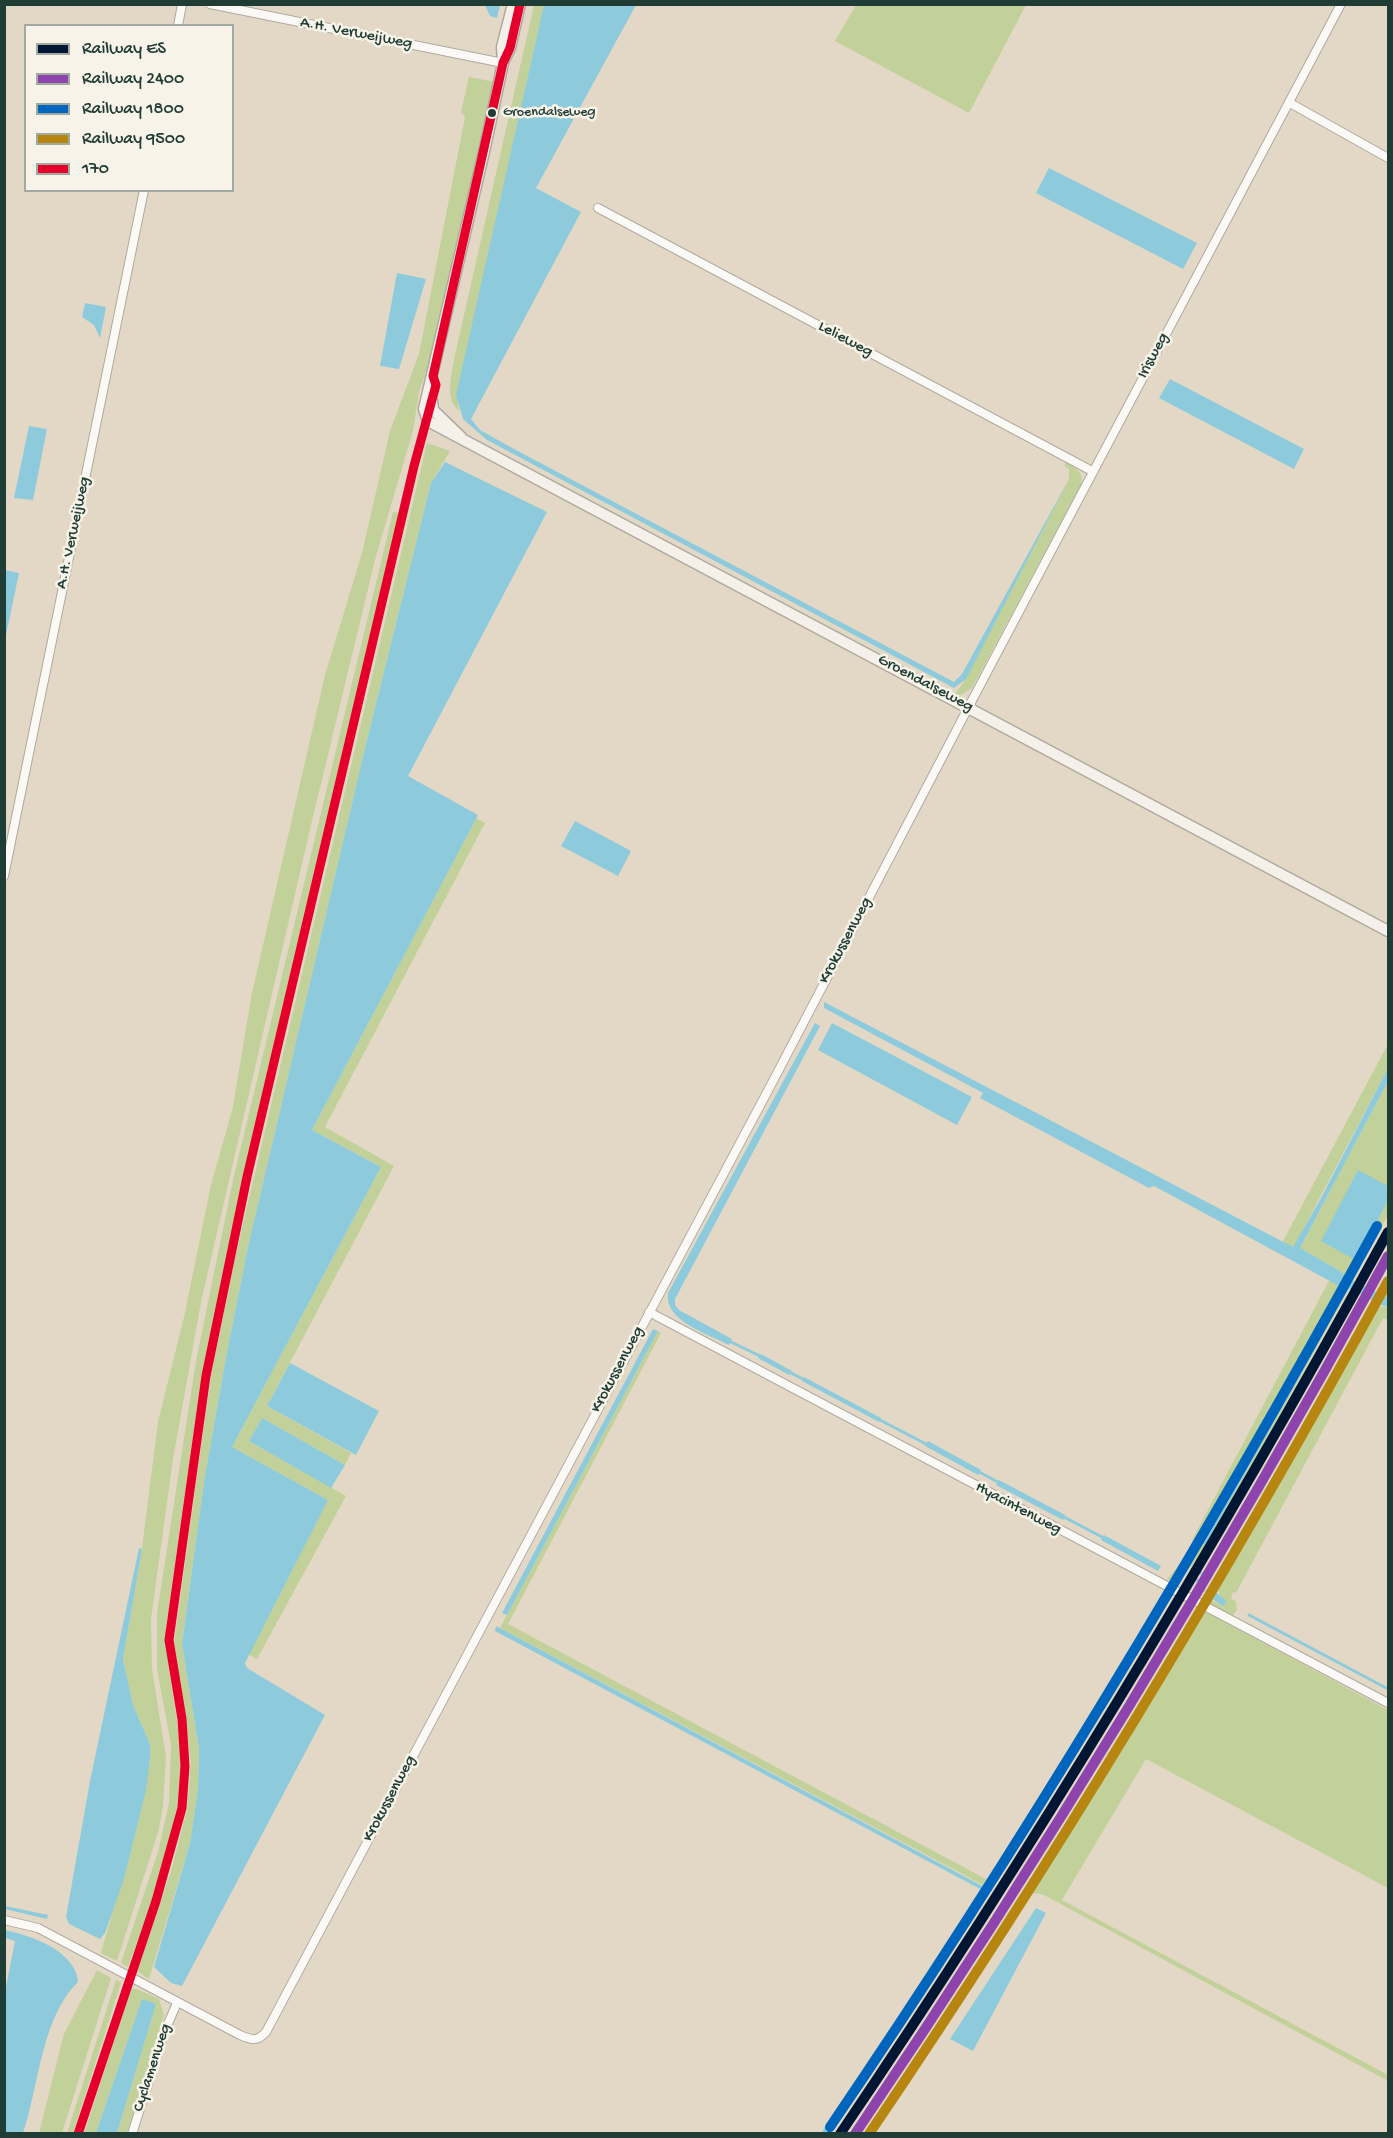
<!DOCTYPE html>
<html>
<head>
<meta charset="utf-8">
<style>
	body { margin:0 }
	#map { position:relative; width:1393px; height:2138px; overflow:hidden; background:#e3d8c6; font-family:"Gochi Hand",sans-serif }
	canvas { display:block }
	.frame { position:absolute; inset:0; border:6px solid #1f3d34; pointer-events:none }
	.legend { position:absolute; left:24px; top:24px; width:210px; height:168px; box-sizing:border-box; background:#f7f3e8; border:2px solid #a1aaa0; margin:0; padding:8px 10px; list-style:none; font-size:18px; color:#1f3d34 }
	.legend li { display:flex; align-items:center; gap:12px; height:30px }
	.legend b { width:30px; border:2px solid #a1aaa0 }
</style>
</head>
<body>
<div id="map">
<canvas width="1393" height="2138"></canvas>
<div class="frame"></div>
<ul class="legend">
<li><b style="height:8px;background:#011633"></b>Railway ES</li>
<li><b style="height:8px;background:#8e44ad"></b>Railway 2400</li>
<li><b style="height:8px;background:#0065bd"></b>Railway 1800</li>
<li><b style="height:8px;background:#b68610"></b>Railway 9500</li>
<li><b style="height:8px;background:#e4002b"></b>170</li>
</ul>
</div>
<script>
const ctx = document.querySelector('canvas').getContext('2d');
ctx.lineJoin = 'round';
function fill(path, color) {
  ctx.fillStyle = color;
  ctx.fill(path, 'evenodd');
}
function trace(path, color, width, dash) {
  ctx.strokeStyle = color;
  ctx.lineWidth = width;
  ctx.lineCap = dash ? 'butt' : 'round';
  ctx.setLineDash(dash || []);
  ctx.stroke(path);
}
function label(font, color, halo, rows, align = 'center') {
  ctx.font = font + ' "Gochi Hand",sans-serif';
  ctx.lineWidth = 5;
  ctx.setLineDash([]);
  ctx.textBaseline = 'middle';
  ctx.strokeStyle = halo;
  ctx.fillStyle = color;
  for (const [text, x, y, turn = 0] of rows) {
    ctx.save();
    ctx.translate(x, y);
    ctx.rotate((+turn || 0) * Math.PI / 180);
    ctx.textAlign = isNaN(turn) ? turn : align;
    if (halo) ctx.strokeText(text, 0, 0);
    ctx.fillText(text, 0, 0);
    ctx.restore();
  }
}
const green = new Path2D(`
	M534,5h10l-87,390 2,16c-15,-12 -7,-39 -4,-56z
	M856,5v-1l170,1 -57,108 -134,-72z
	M469,77l26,5 -60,263 -16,47 -6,39 -37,125 -66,273 -109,473 -28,157 -22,160 1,50 14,88 -3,49 -4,23 -42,132 -16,-8 38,-135 11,-60v-14l-17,-39 -10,-46 19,-111 16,-126 26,-105 27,-132 22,-78 19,-114 73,-318 37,-122 28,-122 29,-77 46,-237 -4,-5z
	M427,443l23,8 -19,32 -66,265 -117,499 -21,105 -23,130 -22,162 17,105 -1,40 -8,54 -41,136 -12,-8 34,-100 16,-61 4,-48 -17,-119 37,-267 24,-118z
	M1066,462c10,6 18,10 15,23l-109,203 -11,7h-7l9,-12 106,-204v-10l-5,-3z
	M393,512l5,1 -4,23 -157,669 -38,188 -33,234c0,53 18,105 16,160 -2,50 -36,131 -54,180l-7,-4 37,-111 11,-49 2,-58 -14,-76v-56l39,-252 37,-181z
	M476,818l9,5 -160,304 69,39 -127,240 84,47 -6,12 -83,-47 -13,23 97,55 -89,163 -9,-5 80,-154 -96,-53 149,-280 -69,-37z
	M1388,1044v24l-91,173 -4,6 -11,-4z
	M1388,1081v134l-36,67 -12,-11 -40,-23z
	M1388,1274v26l-10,-7z
	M1330,1279l11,8 -2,5 -99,177 -35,76 113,-202 24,-48 4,-1 -138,251 -19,24 -13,7 6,4 3,-2 -8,6 -10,-5 31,-35 -6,-4z
	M1374,1305l14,3v12l-5,-2 -147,275 -3,-1 -2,6 5,4 1,8 -5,6h-3l-25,-15 4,-8 2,6 13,7 -7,-23z
	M658,1331l3,2 -153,291 478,255 -3,6 -483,-257z
	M1200,1609l188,101v178l-242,-129 -84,141 326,175v6l-344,-186c-15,-6 -22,6 -33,15z
	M97,1970l14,8 -49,155h-23l25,-99z
	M116,1980l5,3 -48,150h-6z
	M131,1989h6l22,10 5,16 -37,118h-10l38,-127 -13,-7 -46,134 -12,1z`);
const water = new Path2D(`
	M485,5h15l-3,13 -7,-2z
	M544,5h92l-100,183 45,24 -110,207 9,11 34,19 440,233 8,-8 107,-195 -103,200 -12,9 -467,-248 -24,-21 -7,-24z
	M1049,168l148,75 -14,26 -147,-76z
	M397,273l29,6 -27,90 -19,-3z
	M85,303l21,4 -6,31 -6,-13 -12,-8z
	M1170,379l134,70 -10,20 -135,-71z
	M29,426l18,3 -14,71 -19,-2z
	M445,462l102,50 -139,264 70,39 -166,315 69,37 -149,280 96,53 -83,163 2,5 78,47 -143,271 -11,-3 -17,-16 36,-124 8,-54 1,-40 -17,-105 22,-162 23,-130 21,-105 117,-499 66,-265z
	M5,570l14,3 -14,67h-1z
	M575,821l56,30 -13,25 -57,-30z
	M824,1002l469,245 27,-47 68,-132v13l-88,167 40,23 12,11 -6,12 -4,1 -24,48 -113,202 -3,-2 139,-256 -187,-101 -5,2 -169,-90 3,-5 -159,-85z
	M815,1023l5,3 -145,273v6l4,5 53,29 -3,6c-21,-11 -65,-24 -61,-52z
	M832,1023l140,74 -15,28 -139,-75z
	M1358,1170l30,16v14l-31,61 -36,-20z
	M653,1329l5,2 -151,284 -5,-2z
	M761,1354l31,17 -3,4 -31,-17z
	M290,1363l89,48 -23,44 -89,-49z
	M804,1377l77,41 -2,4 -77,-41z
	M262,1418l83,47 -14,23 -82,-47z
	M928,1441l53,29 -3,5 -53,-29z
	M999,1480l66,35 -2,5 -67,-35z
	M1104,1535l57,31 -3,5 -57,-31z
	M139,1548l3,1 -19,110 10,46 17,39v14l-4,32 -22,89 -19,54 -5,6 -31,-15 -3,-7 24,-136z
	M1216,1583l1,10 10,9 -4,4 -15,-10z
	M496,1626l490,262 6,-3 -19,34 -145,214h-7l107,-158 54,-85 -487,-259z
	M1147,1628l4,2 -130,215 -5,-4z
	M5,1906l43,9 -1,4 -42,-10z
	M1036,1908l10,5 -73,138 -23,-12z
	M4,1930c27,5 72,21 74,52 -37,36 -39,104 -55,151h-18v-141l10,-51 -10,-3z
	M142,1999l14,5 -39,129h-21z`);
const pier = new Path2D(`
	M1330,1325l-109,199 -16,24 81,-144z`);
const stream = new Path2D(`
	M731,1342l29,14
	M791,1373l12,6
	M880,1420l46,24
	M979,1472l19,10
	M1064,1517l38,20
	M1197,1571l13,7
	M1194,1578l7,5 3,7
	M1249,1615l139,74`);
const canal = new Path2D(`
	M1340,1279l48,24`);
const street = new Path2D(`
	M210,4l293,59
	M178,26l4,-22
	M1290,103l98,55
	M598,208l494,263
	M4,876l140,-686
	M649,1312l739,391
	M4,1920l34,8 202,107c12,5 17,7 26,-3l506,-949 196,-375 373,-704
	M132,2134l32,-101 13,-30`);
const secondary = new Path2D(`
	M513,4l-11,43 1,16 -17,80 -62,266 4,12 960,510
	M504,60l6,-12 10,-44
	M432,401l1,9 28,27`);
const bus1 = new Path2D(`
	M78,2134l78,-233 26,-93 3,-42 -3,-47 -13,-79 37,-264 41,-199 167,-711 22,-81 -3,-9 70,-313 7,-15 10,-44`);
const rail1 = new Path2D(`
	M840,2134c198,-292 379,-593 548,-902`);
const rail2 = new Path2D(`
	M855,2134c192,-284 369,-577 533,-878`);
const rail3 = new Path2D(`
	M830,2127c198,-291 378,-592 547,-901`);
const rail4 = new Path2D(`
	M869,2134c187,-276 359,-561 519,-853`);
const markers = [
	[492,113,5,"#1f3d34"]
];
const busNames = [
	["Groendalseweg",503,113]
];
const streetNames = [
	["A.H. Verweijweg",356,34,11],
	["Lelieweg",845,340,28],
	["Irisweg",1154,356,-62],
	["A.H. Verweijweg",74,533,-78],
	["Groendalseweg",925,684,28],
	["Krokussenweg",846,941,-62],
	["Krokussenweg",618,1370,-62],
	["Hyacintenweg",1018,1509,28],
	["Krokussenweg",390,1799,-62],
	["Cyclamenweg",153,2068,-72]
];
fill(green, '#c2d199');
fill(water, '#8dcbdc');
fill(pier, '#e3d8c6');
trace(stream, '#8dcbdc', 3);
trace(canal, '#8dcbdc', 9);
trace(street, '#aeaa9e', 10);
trace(secondary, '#aeaa9e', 13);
trace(street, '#fbf9f6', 8);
trace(secondary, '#f5f0e9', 10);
trace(bus1, '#e4002b', 9);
trace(rail1, '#011633', 10);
trace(rail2, '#8e44ad', 10);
trace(rail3, '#0065bd', 10);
trace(rail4, '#b68610', 10);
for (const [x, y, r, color] of markers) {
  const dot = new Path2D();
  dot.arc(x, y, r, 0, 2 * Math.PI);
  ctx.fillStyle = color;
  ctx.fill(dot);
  trace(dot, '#f7f3e8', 2);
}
label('14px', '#1f3d34', '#f7f3e8', busNames, 'left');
label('16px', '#1f3d34', '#f7f3e8', streetNames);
</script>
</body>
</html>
